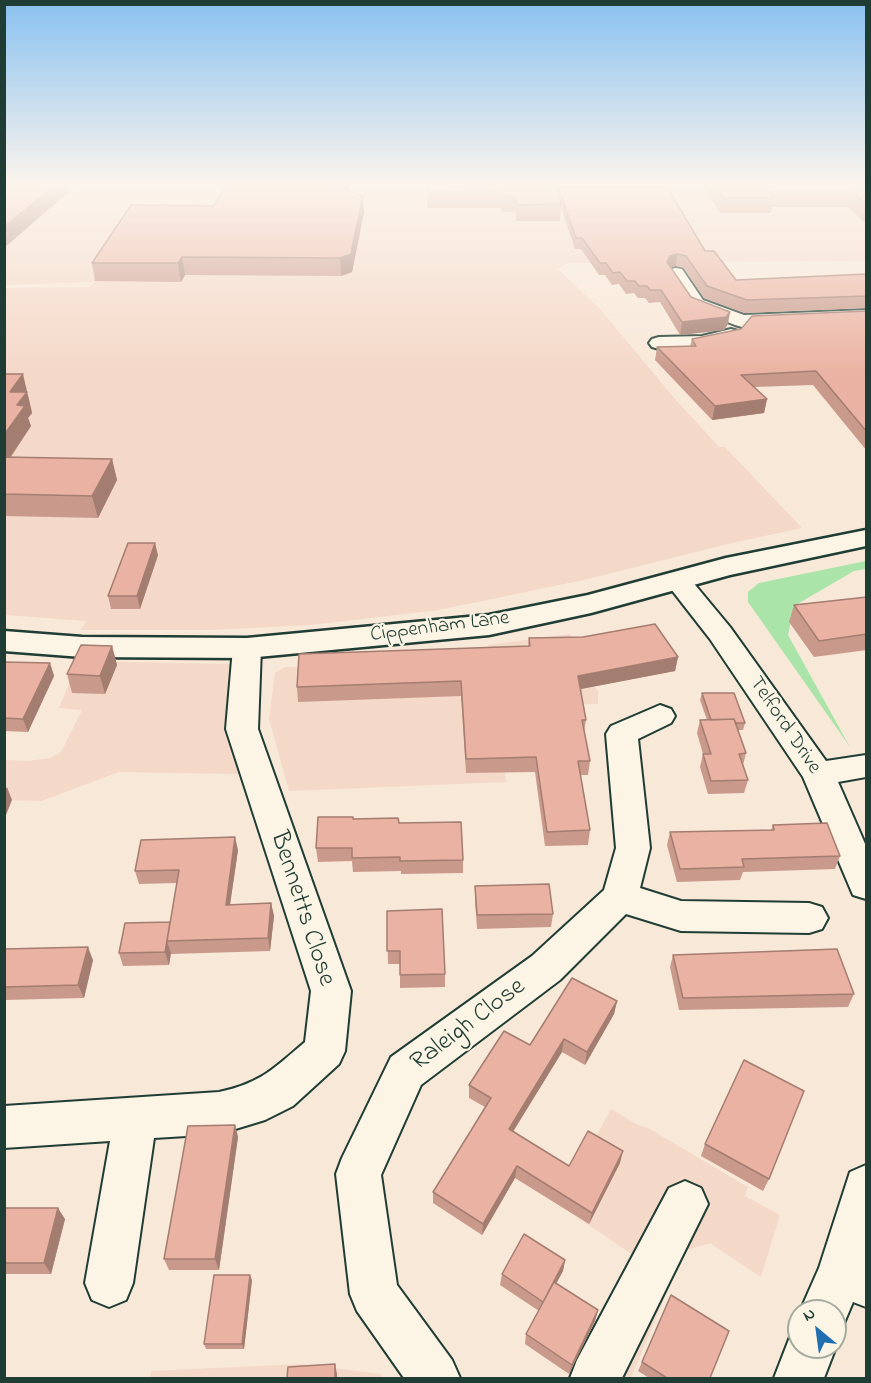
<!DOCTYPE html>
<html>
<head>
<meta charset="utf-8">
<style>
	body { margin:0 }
	#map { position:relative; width:871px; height:1383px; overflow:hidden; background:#f8e8d8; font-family:"Indie Flower",sans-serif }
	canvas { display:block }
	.frame { position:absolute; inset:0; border:6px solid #1f3d34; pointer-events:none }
	.north { position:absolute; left:787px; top:1299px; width:60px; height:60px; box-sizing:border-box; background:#fcf5e5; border:2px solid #a4ab9e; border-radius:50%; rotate:331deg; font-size:16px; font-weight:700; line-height:24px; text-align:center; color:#1f3d34 }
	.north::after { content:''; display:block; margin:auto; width:21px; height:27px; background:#1f6fb2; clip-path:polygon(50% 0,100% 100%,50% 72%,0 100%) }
</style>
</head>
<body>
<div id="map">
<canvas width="871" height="1383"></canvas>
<div class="frame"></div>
<div class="north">N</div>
</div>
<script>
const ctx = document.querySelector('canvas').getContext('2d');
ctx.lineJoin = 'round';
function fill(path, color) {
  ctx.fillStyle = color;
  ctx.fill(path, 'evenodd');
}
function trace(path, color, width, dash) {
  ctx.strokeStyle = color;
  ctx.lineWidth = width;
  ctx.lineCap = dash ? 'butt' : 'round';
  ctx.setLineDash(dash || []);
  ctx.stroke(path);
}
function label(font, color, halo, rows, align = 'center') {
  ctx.font = font + ' "Indie Flower",sans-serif';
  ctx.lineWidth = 4.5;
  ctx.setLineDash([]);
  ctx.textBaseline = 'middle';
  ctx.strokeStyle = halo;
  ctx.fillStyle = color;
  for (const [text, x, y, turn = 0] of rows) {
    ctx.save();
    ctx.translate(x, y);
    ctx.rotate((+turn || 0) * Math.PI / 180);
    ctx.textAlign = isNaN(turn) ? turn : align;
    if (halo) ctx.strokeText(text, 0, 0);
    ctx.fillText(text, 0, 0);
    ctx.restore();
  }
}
const built = new Path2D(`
	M5,183h861v78l-298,2 -10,6 42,40 75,90 44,48h6l77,81 -70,15 -144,36 -149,31 -128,15 -100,5h-130l5,-9 -81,-6 -1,-327 86,-1 4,-5 -89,3z
	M570,634l6,12 3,24 19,21v13l-92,2 -10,-7 10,83 -217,9 -20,-72 6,-46 10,-6 198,-6 8,10 -3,-26z
	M78,661l157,3 6,110 -122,-2 -78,29 -36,-1 -1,-40 24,1 22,-3 11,-6 21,-42 -23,-2z
	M611,1109l27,16 10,3 100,59 -3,9 35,19 -19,62 -51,-34 -26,8 -53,127h-42l52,-98 -11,-27 -71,-48z
	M302,1364l79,10v4h-231l1,-7z`);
const green = new Path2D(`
	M866,561v8l-12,2 -60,35 -6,29 62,112 -102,-145v-10l11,-9z`);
const street = new Path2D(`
	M676,268l6,1 21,31 41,15 122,-5v11l-124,6 -7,-2 -44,-17 -24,-35 3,-4z
	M731,329l7,2 2,4 -2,4 -36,9 -43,1 -7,-2 -3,-4 3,-4 7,-2 43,-1z
	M677,572l9,2 44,53 96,134 40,-6v22l-28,5 28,64v53l-13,-4 -50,-118 -93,-138 -46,-59 4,-6z
	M247,639l10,3 4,6 -3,81 93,262 -6,60 -6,13 -46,42 -28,14 -46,14 -65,4 -21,145 -7,17 -17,7 -17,-7 -7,-17 25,-142 -106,7v-42l215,-14c42,-9 54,-23 86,-50l6,-51 -85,-262 7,-81 4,-6z
	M660,705l11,4 4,7 -4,7 -33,16 12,109 -10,40 41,13 128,2 13,4 6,11 -6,11 -13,4 -128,-2 -55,-17 -66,66 -139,105 -40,90 16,110 55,75 8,18h-56l-47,-67 -7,-17 -14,-120 6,-16 49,-101 141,-101 72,-66 12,-42 -10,-114 5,-8z
	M866,1165v142l-13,-5 -11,26 -7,3v-20h-35l19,-43 31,-96z
	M685,1181l16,7 7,16 -86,174h-52l7,-18 92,-172z
	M799,1327v20h36v-3l1,3 -12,31h-50l19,-49z`);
const secondary = new Path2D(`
	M866,530v16l-136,29 -139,38 -102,22 -242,23 -165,-1 -78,-6v-20l78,6 165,1 242,-23 99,-20 138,-37z`);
const wall = new Path2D(`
	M427,183l131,11v-7l147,64 31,29 131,-6v34l-123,5 -40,-15 -20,-30 -8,-2 -6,1 21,30 37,27 -4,6 -44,5 -20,-33 -11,1 -4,-5h-7l-4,-5 -8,1 -7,-10 -7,1 -7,-10h-6l-18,-26h-6l-14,-42 -1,14h-44l-1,-9h-13l-1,-4h-74z
	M702,183h165v38h-4l-15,-14h-76l-1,6h-51z
	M347,191l17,21 -12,60 -11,4 -156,-1 -4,7 -86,-1 -3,-18 122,-57z
	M867,311v140l-54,-66 -59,2 13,12 -3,14 -52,7 -57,-60 2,-13 33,-1 2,-7z
	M4,374l24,21 4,18 -4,5 3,8 -20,31 101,2 5,21 -19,38 -94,-2z
	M158,555l-18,54h-29l-3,-13z
	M867,595v55l-53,7 -25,-35 5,-17 72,-8z
	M529,638l149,19 -3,14 -95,18 6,31 -2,12 6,29 -2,14h-8l10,55 -2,15 -43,1 -10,-74 -69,1 -5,-77 -163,6 -1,-15 231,-41z
	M112,646l5,19 -12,29 -33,-1 -5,-19z
	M4,662l46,1 4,13 -26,56 -24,-1z
	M702,693l43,30 -2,7h-5l8,23 -3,12 5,15 -4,13 -36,1 -8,-27 3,-13 -6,-21 3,-13h7l-7,-20z
	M354,819l45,4 64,37v13l-62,1v-3l-48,1 -1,-11 -34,1 -2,-14z
	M773,825l67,31 -5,13 -92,3 -3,8 -63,2 -10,-37 3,-13 101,-2z
	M238,850l-8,55 41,-2 3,13 -4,35 -99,3v-1l-2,12 -46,1 -4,-13 51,-31 7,-39 -38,1 -4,-13z
	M475,886l78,28 -2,13 -74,2 -2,-30z
	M387,911l58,63v13l-45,1v-24h-12z
	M4,949l89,11 -9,38 -80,2z
	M673,955l181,39 -6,13 -169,3 -9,-43z
	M617,1001l-3,13 -29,51 -23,-13 -49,80 56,34 51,-3 -31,61 -74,-46 -33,57 -49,-32v-11l52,-85 -16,-9v-13l61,-40z
	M235,1125l3,12 -19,133h-50l-5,-11z
	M705,1144l64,35 -6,12 -62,-35z
	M4,1208l61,11 -14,55h-47z
	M565,1260l-2,11 -7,12 42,27 -3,11 -26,53 -44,-30 1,-10 13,-23 -39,-26 2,-11z
	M252,1280l-8,69h-38l-2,-5z
	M642,1362l68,16h-61l-11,-7z`);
const shadedWall = new Path2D(`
	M57,183h22l-75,65v-21z
	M344,183h6l-7,22 -1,-16z
	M363,196l1,16 -12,60 -11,4 -1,-18z
	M677,254l-1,12 -8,2 -1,-6 3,-6z
	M182,257l3,18 -4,7 -3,-19z
	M730,312l-2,12 -4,6 -44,5 2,-13z
	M23,374l9,39 -4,5 3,8 -27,40v-31l6,-43z
	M767,399l-3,14 -52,7 3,-14z
	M112,459l5,21 -19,38 -6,-22z
	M155,543l3,12 -18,54 -3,-13z
	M112,646l5,19 -12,29 -5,-18z
	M678,657l-3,14 -99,19 2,-14z
	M50,663l4,13 -26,56 -5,-13z
	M7,787l5,13 -8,20v-28z
	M235,837l3,13 -10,68 -2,-13z
	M271,903l3,13 -4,35 -2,-13z
	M170,922l-3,19 4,12 -2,12 -4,-13z
	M88,947l5,13 -9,38 -6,-13z
	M617,1001l-3,13 -29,51 2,-13z
	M564,1039l-2,13 -55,89 2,-12z
	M235,1125l3,12 -19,133 -4,-11z
	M623,1151l-3,12 -31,61 3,-11z
	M517,1166l-2,12 -33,57 1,-11z
	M58,1208l7,11 -14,55 -7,-11z
	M565,1260l-2,11 -22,41 2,-10z
	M250,1275l2,5 -8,69 -2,-5z
	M598,1310l-3,11 -26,53 3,-9z
	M335,1364l2,10v4h-2z`);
const building = new Path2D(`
	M4,183h53l-53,44z
	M226,183h118l-2,6 21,7 -12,58 -11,4 -158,-1 -4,6h-86l39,-58 83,1z
	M427,183h128l6,21 -44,1 -2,-9h-13l-1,-5 -74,1z
	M714,183h153v21l-15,-12h-83l5,6h-51z
	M558,187h109l38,64h9l22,29 131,-6v22l-120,4 -40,-14 -21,-30 -9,-2 -7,2 -3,6 24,35 39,15 -4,5 -44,5 -21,-32h-11l-3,-4h-8l-4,-5h-8l-7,-9 -7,1 -7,-10h-6l-18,-25h-6z
	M867,311v121l-51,-61 -75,4 26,24 -52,7 -58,-59 39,-1 -4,-7 49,-10 11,-13z
	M4,374h19l-13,18h17l-10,13 8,1 -21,29z
	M4,457l108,2 -20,37 -88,-2z
	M128,543h27l-18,53h-29z
	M867,597v37l-48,7 -25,-36z
	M655,624l23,33 -100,19 8,44h-4l8,41h-12l12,69 -43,2 -11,-75 -70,2 -5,-78 -164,6 2,-33 231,-8 -1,-8 54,-1z
	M81,645l31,1 -12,30 -33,-2z
	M4,662l46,1 -27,56 -19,-1z
	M702,693h32l11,30h-9l-2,-4 -23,1z
	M734,719l12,34 -7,1 9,26 -37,1 -8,-27h8l-11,-34z
	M318,817h35v2l45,-1 1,5 62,-1 2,38 -63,1v-4l-48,1v-10h-36z
	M827,823l13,33 -98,3 2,8 -64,2 -10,-37 104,-2 -1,-5z
	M235,837l-9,68 45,-2 -3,35 -101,3 12,-71 -44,1 6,-31z
	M549,884l4,30 -76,1 -2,-29z
	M442,909l3,65 -45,1v-24h-13v-40z
	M170,922l-5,30 -46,1 6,-30z
	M88,947l-10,38 -74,2v-38z
	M837,949l17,45 -171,4 -10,-43z
	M572,978l45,23 -30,51 -23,-13 -55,90 60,37 19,-35 35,20 -31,62 -75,-47 -34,58 -50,-32 58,-94 -22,-13 35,-54 26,14z
	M744,1060l60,31 -35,88 -64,-35z
	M235,1125l-20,134h-51l24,-133z
	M4,1208h54l-14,55h-40z
	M524,1234l41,26 -22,42 -41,-28z
	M214,1275h36l-8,69h-38z
	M554,1282l44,28 -26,55 -46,-31z
	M671,1295l58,36 -19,47h-43l-25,-16z
	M335,1364v14h-48l1,-11z`);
const streetNames = [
	["Cippenham Lane",440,628,-7],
	["Telford Drive",784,726,56]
];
const nearStreetnames = [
	["Bennetts Close",301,909,72],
	["Raleigh Close",469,1026,-37]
];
fill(built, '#f4d8c8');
fill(green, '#aae4a9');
trace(street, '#1f3d34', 4);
trace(secondary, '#1f3d34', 5);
fill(street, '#fcf5e5');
fill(secondary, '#fcf5e5');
fill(wall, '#c9998b');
fill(shadedWall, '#a47d71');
fill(building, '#eab2a2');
trace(building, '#a47d71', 1.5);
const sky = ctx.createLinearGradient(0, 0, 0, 376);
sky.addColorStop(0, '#89c1f0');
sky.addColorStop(0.49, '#fcf5ed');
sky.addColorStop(1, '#fcf5ed00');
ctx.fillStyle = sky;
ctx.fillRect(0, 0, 871, 376);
label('21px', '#1f3d34', '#fcf5e5', streetNames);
label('26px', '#1f3d34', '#fcf5e5', nearStreetnames);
</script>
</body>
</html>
